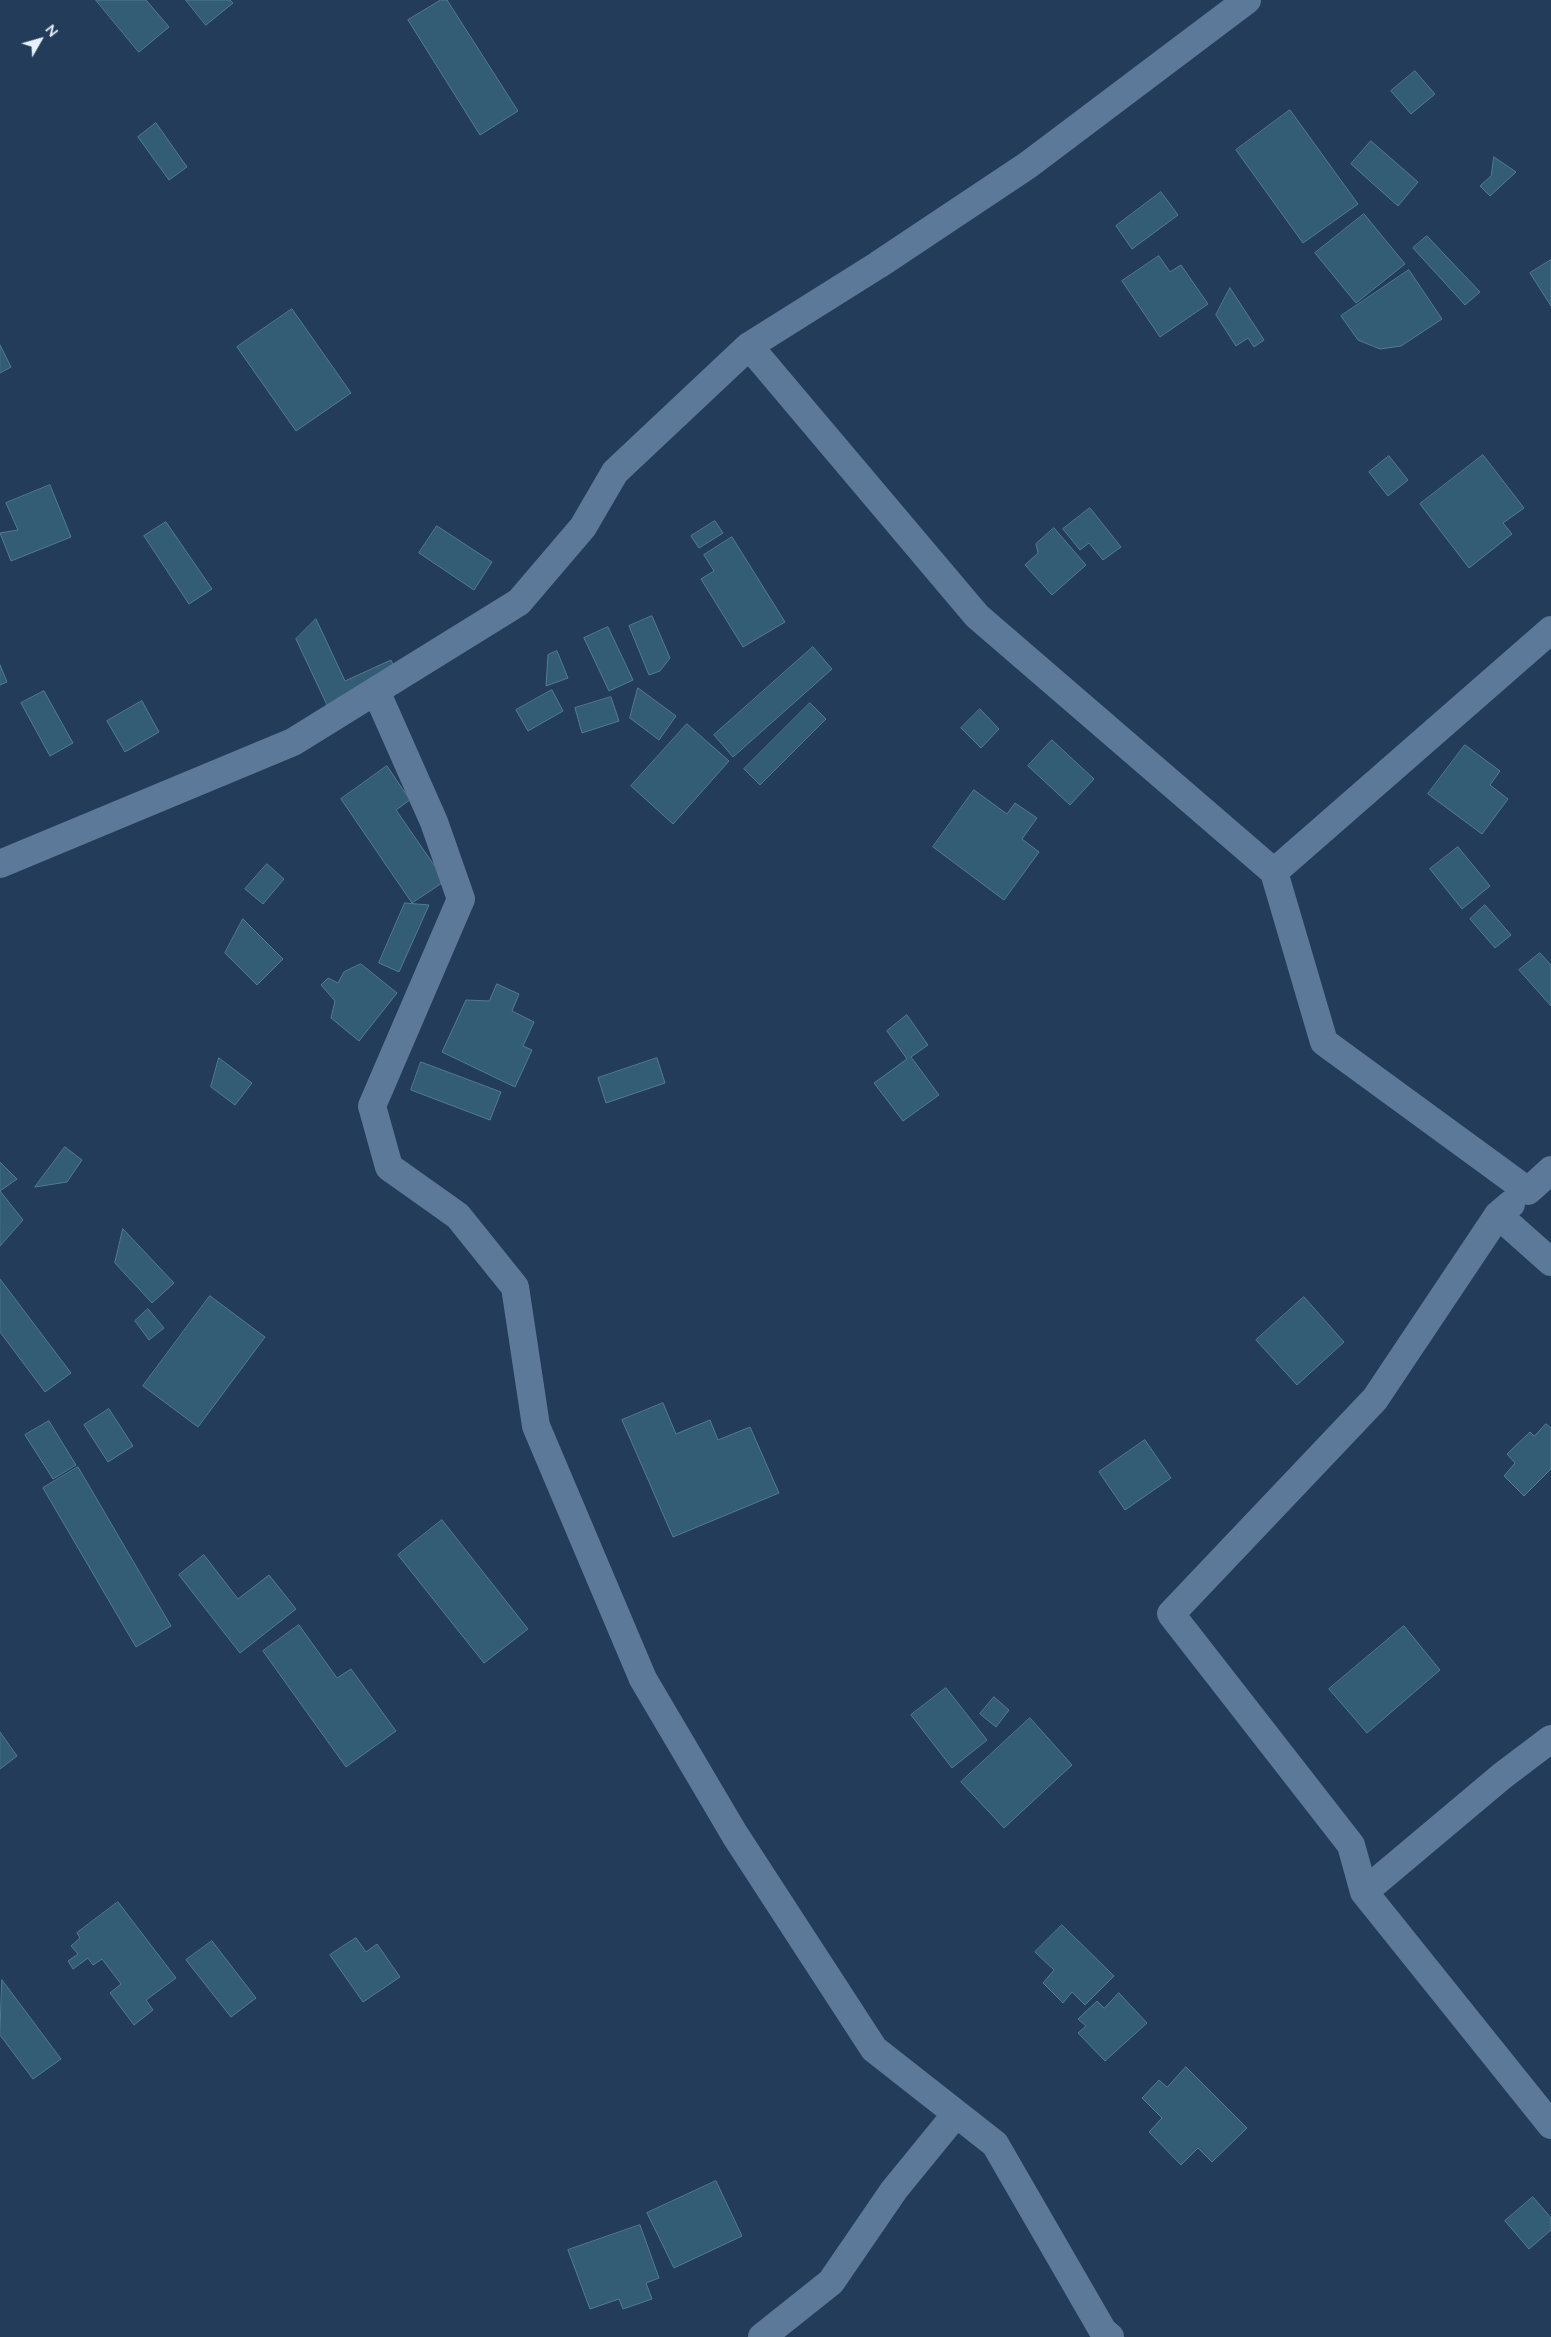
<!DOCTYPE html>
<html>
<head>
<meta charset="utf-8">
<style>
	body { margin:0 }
	#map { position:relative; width:1551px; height:2337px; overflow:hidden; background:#223c59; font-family:Lato,sans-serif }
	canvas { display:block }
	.north { position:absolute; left:15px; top:15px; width:50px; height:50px; -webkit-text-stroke:4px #223c59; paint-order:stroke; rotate:52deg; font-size:14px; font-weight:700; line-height:20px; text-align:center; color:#e8f2fd }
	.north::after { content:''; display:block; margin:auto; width:18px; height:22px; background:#e8f2fd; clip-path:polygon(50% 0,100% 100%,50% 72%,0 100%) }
</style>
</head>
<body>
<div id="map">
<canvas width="1551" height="2337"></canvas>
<div class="north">N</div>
</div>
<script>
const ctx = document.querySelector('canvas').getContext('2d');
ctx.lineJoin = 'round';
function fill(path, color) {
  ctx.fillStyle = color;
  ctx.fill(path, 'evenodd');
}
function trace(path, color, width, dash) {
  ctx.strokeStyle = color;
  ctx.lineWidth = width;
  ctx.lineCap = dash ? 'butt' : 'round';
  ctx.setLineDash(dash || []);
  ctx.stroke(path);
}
const building = new Path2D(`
	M96,0h50l23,27 -30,25z
	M186,0h44l3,3 -27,22z
	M441,0h6l71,111 -38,24 -72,-115z
	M1415,71l20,23 -24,20 -20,-23z
	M1290,110l68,94 -55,39 -67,-93z
	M156,123l31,44 -18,13 -31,-43z
	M1371,141l47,41 -20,24 -47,-42z
	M1494,157l22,15 -26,24 -10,-10 11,-10z
	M1161,192l17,23 -46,34 -16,-23z
	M1364,214l41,50 -49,39 -41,-50z
	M1427,236l53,56 -15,13 -52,-57z
	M1159,256l11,16 11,-7 27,39 -48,33 -38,-56z
	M1551,260v46l-21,-33z
	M1409,270l33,49 -41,27 -21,3 -22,-9 -17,-24z
	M1230,288l34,52 -10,7 -6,-9 -12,8 -20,-31z
	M292,309l59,84 -55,38 -59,-84z
	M0,345l11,22 -11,6z
	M1483,455l41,53 -21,15 9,11 -43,34 -49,-64z
	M1389,456l19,24 -20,16 -19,-24z
	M50,485l21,52 -60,24 -11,-28 18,-3 -12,-27z
	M1090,508l31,39 -18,13 -14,-17 -9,7 -17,-21z
	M715,521l8,12 -24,15 -8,-12z
	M166,522l46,67 -23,15 -45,-68z
	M437,526l55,36 -18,28 -55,-37z
	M1054,528l32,37 -34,30 -27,-30 13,-12 -2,-9z
	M732,537l53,85 -42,25 -42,-68 13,-8 -10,-16z
	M652,616l18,42 -10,13 -11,4 -20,-49z
	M316,619l29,62 46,-21 6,13 -70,32 -31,-66z
	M608,627l25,53 -24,11 -25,-53z
	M813,647l19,22 -99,88 -19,-22z
	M557,651l11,27 -22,8 2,-31z
	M0,665l7,17 -7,3z
	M638,688l38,28 -17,24 -29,-22z
	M552,690l11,21 -35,20 -12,-21z
	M44,691l29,52 -23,13 -29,-53z
	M611,697l8,24 -37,12 -7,-25z
	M142,701l17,31 -34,20 -18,-31z
	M810,703l16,16 -66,66 -16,-16z
	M980,709l19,20 -18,19 -20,-20z
	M687,724l42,37 -56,63 -42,-38z
	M1052,740l42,39 -24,26 -42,-39z
	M1465,745l35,26 -10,14 18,14 -26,35 -54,-40z
	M387,766l23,34 -14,10 49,71 -33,22 -71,-104z
	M974,790l33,24 8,-11 22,15 -15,21 17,13 -35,48 -71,-53z
	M1458,847l32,39 -28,23 -32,-40z
	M267,864l17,15 -21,25 -18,-15z
	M405,903l24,2 -30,67 -20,-9z
	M1485,905l26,30 -16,13 -25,-29z
	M243,919l40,40 -26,26 -32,-32z
	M1540,953l11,12v41l-32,-36z
	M361,964l36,29 -38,48 -28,-23 4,-17 -14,-16 7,-7 10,5 6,-11z
	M497,984l22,10 -7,17 22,11 -11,24 9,4 -17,37 -73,-35 24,-52 23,1z
	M907,1015l21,30 -17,12 28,38 -36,26 -29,-38 33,-24 -20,-28z
	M219,1058l33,25 -17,22 -24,-18z
	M657,1058l8,25 -59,20 -8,-25z
	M421,1062l80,30 -11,28 -79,-30z
	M65,1147l17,13 -15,22 -32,5z
	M0,1162l17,17 -17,12 23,29 -23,26z
	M123,1229l51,54 -22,20 -37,-40z
	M0,1279l71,94 -26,19 -45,-60z
	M210,1296l55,41 -67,90 -55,-41z
	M1304,1297l40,45 -47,43 -41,-45z
	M148,1309l16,19 -15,12 -14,-19z
	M663,1403l13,31 34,-14 8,20 32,-13 29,66 -106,44 -51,-117z
	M109,1409l24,37 -25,16 -24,-37z
	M49,1421l27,44 -23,14 -28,-44z
	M1546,1424l5,4v41l-27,27 -20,-20 11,-13 -8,-9 23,-22 4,4z
	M1145,1440l26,38 -46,32 -26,-38z
	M78,1467l93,159 -35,21 -93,-159z
	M442,1520l86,109 -44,34 -86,-108z
	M204,1555l34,44 31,-24 27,34 -56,44 -61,-78z
	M299,1625l38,53 14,-9 45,62 -50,36 -83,-116z
	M1404,1626l36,44 -73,63 -38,-44z
	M946,1688l41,52 -35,28 -41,-53z
	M994,1697l15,13 -13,17 -16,-13z
	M1030,1718l42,47 -68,63 -43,-46z
	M0,1732l17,24 -17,13z
	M118,1902l58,76 -30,22 7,10 -19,15 -24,-32 11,-9 -19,-25 -9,6 -5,-7 -15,11 -5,-8 10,-7 -7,-8 9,-8 -3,-5z
	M1062,1925l52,51 -29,29 -13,-13 -9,11 -20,-20 11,-13 -19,-18z
	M356,1938l10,14 11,-8 23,33 -37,25 -33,-47z
	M212,1941l44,57 -25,19 -45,-57z
	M2,1980l59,79 -28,20 -33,-44z
	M1119,1993l28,30 -42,38 -27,-28 8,-7 -8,-7 19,-18 7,7z
	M1186,2067l61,61 -35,34 -14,-14 -17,17 -32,-33 13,-14 -20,-20 17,-18 8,7z
	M716,2181l26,55 -68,32 -27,-55z
	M1533,2197l18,21v12l-22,19 -24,-28z
	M640,2225l19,53 -13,5 6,16 -29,10 -4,-10 -29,10 -22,-59z`);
const minor = new Path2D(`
	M749,346l228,270 297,256 277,-242
	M376,691l58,131 27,77 -89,207 17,61 69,49 57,71 21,139 107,253 92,156 139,214 121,95 108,187 7,6
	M0,864l293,-122 226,-140 64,-75 32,-55 134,-126 129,-81 150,-100 219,-165
	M1274,872l50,170 204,149 23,-21
	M1511,1204l-13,11 53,47
	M1498,1215l-123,184 -204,215 180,231 13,47 187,233
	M1364,1892l138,-116 49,-37
	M762,2337l69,-55 63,-92 62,-76`);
fill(building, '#335d74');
trace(building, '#517c94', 1);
trace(minor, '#5d7999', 28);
</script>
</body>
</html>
